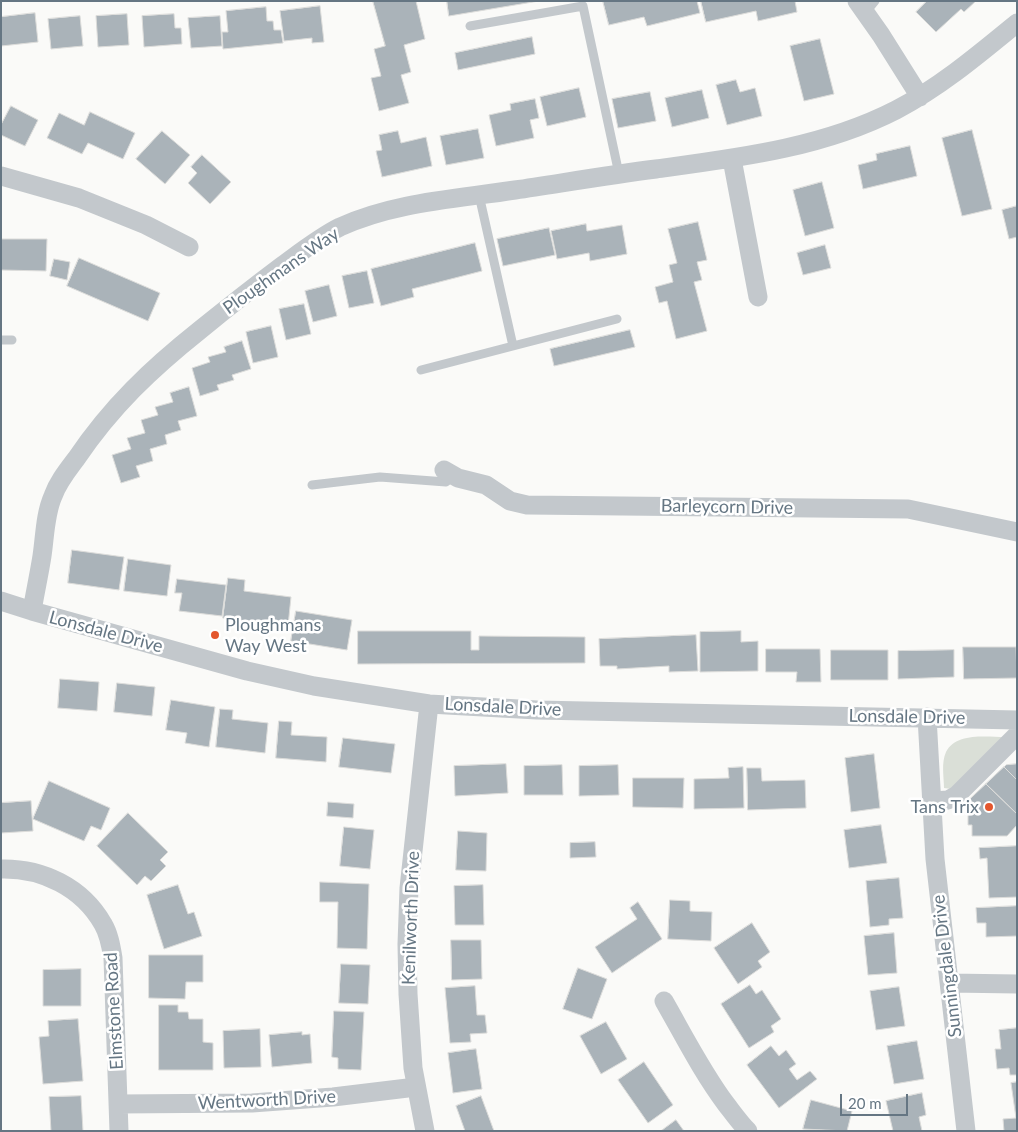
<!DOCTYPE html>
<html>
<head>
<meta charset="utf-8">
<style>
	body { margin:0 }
	#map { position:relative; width:1018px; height:1132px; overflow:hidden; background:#fafaf8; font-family:Lato,sans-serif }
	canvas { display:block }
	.frame { position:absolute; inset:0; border:2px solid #657683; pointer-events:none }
	.scale { position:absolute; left:840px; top:1094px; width:68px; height:22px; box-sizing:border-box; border:2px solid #657683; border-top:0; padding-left:6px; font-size:15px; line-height:18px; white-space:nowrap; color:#657683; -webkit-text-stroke:4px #fff; paint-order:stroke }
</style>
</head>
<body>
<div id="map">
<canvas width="1018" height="1132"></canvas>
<div class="frame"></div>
<div class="scale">20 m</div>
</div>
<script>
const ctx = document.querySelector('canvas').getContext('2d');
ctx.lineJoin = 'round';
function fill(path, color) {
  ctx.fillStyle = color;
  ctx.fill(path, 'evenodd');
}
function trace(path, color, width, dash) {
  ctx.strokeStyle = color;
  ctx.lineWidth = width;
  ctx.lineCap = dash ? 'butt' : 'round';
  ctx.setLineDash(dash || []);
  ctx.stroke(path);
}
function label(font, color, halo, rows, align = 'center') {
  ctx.font = font + ' Lato,sans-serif';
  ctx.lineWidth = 5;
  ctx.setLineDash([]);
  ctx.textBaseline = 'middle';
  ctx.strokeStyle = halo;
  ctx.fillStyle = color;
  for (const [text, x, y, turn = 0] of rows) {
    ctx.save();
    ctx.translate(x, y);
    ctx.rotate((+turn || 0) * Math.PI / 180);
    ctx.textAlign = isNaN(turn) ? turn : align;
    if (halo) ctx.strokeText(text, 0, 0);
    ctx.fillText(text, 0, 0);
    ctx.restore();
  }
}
const green = new Path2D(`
	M1005,737l-54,52 -7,-1c0,-11 -3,-25 2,-36 10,-20 41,-15 59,-15z`);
const building = new Path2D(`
	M373,1h43l9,38 -21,6 7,27 -10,3 8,28 -30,8 -8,-33 10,-2 -7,-27 11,-3z
	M447,1h92l-90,15z
	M603,1h94l3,12 -53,13 -3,-9 -35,8z
	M701,1h94l2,11 -39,9 -2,-10 -50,11z
	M927,1h49l-12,11 -3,-3 -25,23 -20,-20z
	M320,6l4,36 -12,1v-5l-28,3 -4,-30z
	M266,7l1,14h6l1,9h7l2,13 -60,6 -1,-17h6l-2,-21z
	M35,13l3,29 -37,4v-29z
	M127,14l2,31 -31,2 -2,-31z
	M174,14l1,14h6l1,16 -38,3 -2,-31z
	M80,16l3,30 -32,3 -3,-30z
	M220,16l2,30 -31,2 -3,-30z
	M532,37l3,17 -77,16 -3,-17z
	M820,39l14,55 -30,7 -14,-55z
	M736,80l4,12 15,-4 7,28 -35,9 -11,-40z
	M579,88l7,29 -39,9 -7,-29z
	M702,90l7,28 -37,9 -7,-29z
	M650,92l6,29 -38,7 -6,-29z
	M535,99l4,19 -9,2 4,18 -38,8 -7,-31 22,-5 -1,-6z
	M11,106l27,14 -13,26 -24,-11v-10z
	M90,112l45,21 -12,26 -35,-16 -6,11 -35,-16 12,-25 25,12z
	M478,129l6,29 -38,7 -6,-29z
	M972,130l20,79 -30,7 -20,-78z
	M162,131l28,24 -25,29 -29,-25z
	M398,131l3,12 25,-6 6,29 -50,11 -6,-26 6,-1 -3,-15z
	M910,146l7,30 -54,13 -5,-24 19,-5 -1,-6z
	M202,155l29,27 -21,22 -22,-21 9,-10 -6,-6z
	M822,182l12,46 -29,8 -12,-46z
	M1017,206v31l-8,2 -7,-29z
	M698,222l9,38 -10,2 5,18 -8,2 13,49 -31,8 -9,-38 -8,2 -4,-16 18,-5 -4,-17 8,-2 -9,-34z
	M586,224l1,7 35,-6 5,29 -37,7 -1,-8 -32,6 -6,-28z
	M549,228l6,27 -52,11 -6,-27z
	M1,239h46l-1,32 -45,-1z
	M475,243l7,28 -70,18 2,8 -33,9 -10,-37z
	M825,245l6,23 -28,7 -6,-22z
	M79,258l81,35 -12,28 -81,-35z
	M54,259l16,3 -3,18 -17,-4z
	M367,271l7,32 -25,5 -7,-32z
	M329,285l8,31 -24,6 -8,-31z
	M304,304l7,30 -25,6 -7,-31z
	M271,326l7,31 -25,6 -7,-31z
	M630,330l5,17 -81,19 -4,-17z
	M242,341l9,28 -19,6 2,5 -17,5 2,5 -19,6 -8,-28 18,-6 -2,-5 18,-5 -2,-5z
	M189,387l8,29 -19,5 3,9 -16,5 2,9 -17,5 3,12 -17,5 4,11 -19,6 -9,-28 19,-6 -4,-11 18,-5 -4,-13 17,-5 -3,-8 18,-5 -3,-9z
	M72,550l52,7 -5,33 -51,-7z
	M128,559l43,6 -4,31 -43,-5z
	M228,578l17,2 -1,11 47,6 -3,29 -65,-8z
	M177,579l49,6 -4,31 -43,-5 3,-18h-7z
	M296,611l56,9 -5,30 -56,-9z
	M358,631h113v19h8v-14l106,1v26l-227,1z
	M741,631v11l17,-1v30l-58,1v-40z
	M696,635l2,36 -29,1v-6l-52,3v-3h-17l-1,-27z
	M963,647h53l1,31 -53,1z
	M766,649h54l1,33h-25l1,-10h-31z
	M831,650h57v30h-57z
	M954,650v27l-56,2v-28z
	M60,679l39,3 -2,29 -39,-3z
	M117,683l38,4 -3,29 -38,-4z
	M171,700l44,7 -6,40 -24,-4 2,-10 -21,-3z
	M220,709l13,1 -1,9 36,4 -3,30 -49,-6z
	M279,721l13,1 -1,13 36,2 -1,25 -50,-4z
	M343,738l52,6 -4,29 -52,-6z
	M874,754l6,54 -29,4 -6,-54z
	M506,764l2,29 -53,3 -1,-30z
	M1017,764v16l-13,-13 2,-2z
	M562,765l1,30h-39v-29z
	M618,765l1,30 -40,1v-30z
	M743,767l1,41 -50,1v-30l35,-1 -1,-10z
	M1004,767l13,13v34l-31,-30z
	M747,768h14l1,13 43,-1 1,28 -58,2z
	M633,778h51l-1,30 -50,-1z
	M49,781l61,27 -9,22 -10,-4 -7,15 -51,-22z
	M986,784l31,30v11l-10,11h-35v-11h-4v-24z
	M31,801l2,30 -32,2v-30z
	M328,802l26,2 -1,14 -26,-2z
	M128,813l40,39 -8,8 6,6 -15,15 -6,-5 -8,9 -40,-39z
	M881,825l6,38 -38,5 -5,-38z
	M344,827l30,3 -4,39 -30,-3z
	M458,831l29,2 -1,38 -30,-1z
	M595,842l1,15 -26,1v-15z
	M1017,846v51l-28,1 -2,-40 -7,1 -1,-11z
	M899,878l4,40 -14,1v6l-19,2 -4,-46z
	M320,882l49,2 -2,65 -30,-1 1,-46h-18z
	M178,885l10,29 6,-2 8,24 -38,13 -17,-54z
	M483,885l1,40h-29l-1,-39z
	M670,900l20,1v10l22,1 -1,29 -43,-2z
	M638,902l24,37 -50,34 -17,-26 42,-28 -7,-11z
	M1017,906v30l-31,1v-14h-9l-1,-15z
	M752,923l18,29 -12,9 4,6 -24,17 -24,-36z
	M894,933l3,40 -29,2 -4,-39z
	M451,940h30l1,39 -30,1z
	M149,955h54v27h-17l-1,17 -36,-1z
	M341,964l29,1 -2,39 -29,-1z
	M578,968l29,11 -15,40 -29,-10z
	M81,969v37h-38v-36z
	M750,985l6,9 6,-4 19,29 -10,7 3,6 -25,16 -28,-44z
	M475,986l2,29h8l2,18 -17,1 1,8 -21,1 -5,-55z
	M899,987l6,39 -29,4 -6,-39z
	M159,1005h19v7h10l1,7h14v23l10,1v27h-54z
	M334,1011l30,1 -3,58 -23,-1v-11l-6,-1z
	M78,1019l5,62 -40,3 -4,-47 10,-1 -1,-15z
	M606,1022l21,37 -26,15 -21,-38z
	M1017,1028v47h-7l-1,-7 -12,1 -2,-20h6l-2,-19z
	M260,1029l1,38 -37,1 -1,-37z
	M302,1032v3l8,-1 2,29 -40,4 -3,-32z
	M917,1041l7,38 -30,5 -7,-38z
	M771,1046l8,10 7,-6 10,14 -7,5 8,11 13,-9 7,8 -38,29 -32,-43z
	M476,1049l6,40 -29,4 -5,-40z
	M644,1062l29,43 -25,18 -30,-43z
	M1017,1082v49h-13l-1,-12 13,-1 -5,-35z
	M922,1093l4,22 -7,2 3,14h-29l-7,-30z
	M81,1096l2,35h-32l-2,-34z
	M481,1096l13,35h-29l-9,-25z
	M811,1100l41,11 -5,20 -44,-2z
	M676,1120l8,11h-23z`);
const lane = new Path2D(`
	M866,12l9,-11
	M470,26l113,-20 36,168
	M1,340h11
	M513,346l104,-27
	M421,370l92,-24 -34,-151
	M312,485l68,-8 66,5 8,-6`);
const street = new Path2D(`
	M857,1l24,34 39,62
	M732,159l26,138
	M1,176l78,22 67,27 43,22
	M444,470l14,8 28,7 24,16 17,4 381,4 109,23
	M1,601l31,10 215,60 67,15 115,18 108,6 480,10
	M32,611c3,-18 7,-36 10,-55 3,-20 3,-42 11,-60 5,-14 14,-25 23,-37 35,-52 75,-90 124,-129 27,-22 55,-44 83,-65 18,-13 37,-28 57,-38 54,-25 117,-28 175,-37 47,-7 94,-15 141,-21 81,-11 166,-21 240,-59 44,-23 82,-55 121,-87
	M927,717l8,142 31,272
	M933,801l15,-1 9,-5 60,-60
	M1,869c41,-1 81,18 102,55 6,10 8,22 10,34l6,173
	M950,983l67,1
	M664,1001c20,35 38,71 62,103 7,9 14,19 22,27
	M118,1104l134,-1 81,-6 83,-10
	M425,1131l-12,-63 -5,-74 -1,-50 2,-56 20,-184`);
const markers = [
	[215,635,5,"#e4572e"],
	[989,807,5,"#e4572e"]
];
const streetNames = [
	["Ploughmans Way",281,271,-35],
	["Barleycorn Drive",727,507,1],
	["Lonsdale Drive",106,632,15],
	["Lonsdale Drive",503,707,3],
	["Lonsdale Drive",907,717,1],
	["Kenilworth Drive",411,918,-88],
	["Sunningdale Drive",947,966,-97],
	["Elmstone Road",114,1011,-93],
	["Wentworth Drive",267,1100,-3]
];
const poiNames = [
	["Ploughmans",225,625],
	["Way West",225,646],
	["Tans Trix",979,807,"right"]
];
fill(green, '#dadfd7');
fill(building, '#aab3b9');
trace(building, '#dcdcda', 1);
trace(lane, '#c3c8cc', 9);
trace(street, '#c3c8cc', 19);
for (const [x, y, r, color] of markers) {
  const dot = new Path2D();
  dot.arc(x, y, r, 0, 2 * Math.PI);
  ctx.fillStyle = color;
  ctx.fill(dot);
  trace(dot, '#fff', 2);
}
label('18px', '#657683', '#fff', streetNames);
label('18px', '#657683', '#fff', poiNames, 'left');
</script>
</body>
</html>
